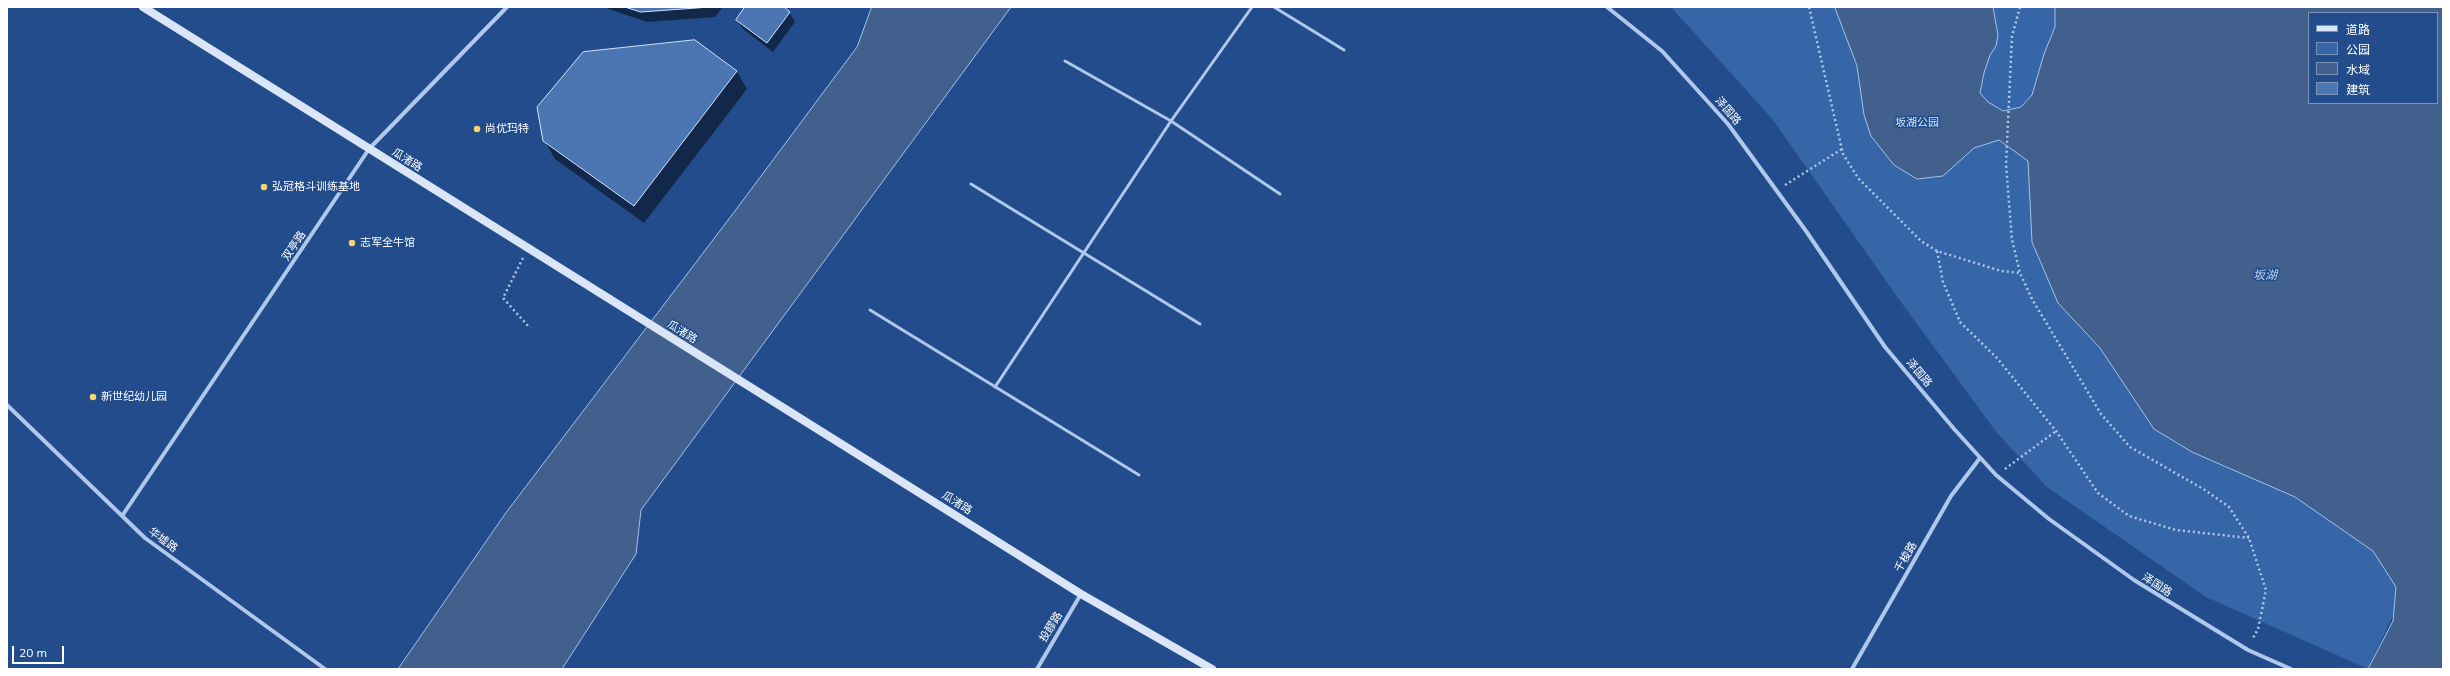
<!DOCTYPE html>
<html>
<head>
<meta charset="utf-8">
<style>
	body { margin:0 }
	#map { position:relative; width:2450px; height:676px; overflow:hidden; background:#224c8b; font-family:Mulish,"Noto Sans SC",sans-serif }
	canvas { display:block }
	.frame { position:absolute; inset:0; border:8px solid #fff; pointer-events:none }
	.legend { position:absolute; left:2308px; top:12px; width:130px; height:92px; box-sizing:border-box; background:#224c8b; border:1px solid #7a94b9; margin:0; padding:5px 7px; list-style:none; font-size:12px; color:#fff }
	.legend li { display:flex; align-items:center; gap:8px; height:20px }
	.legend b { width:20px; border:1px solid #7a94b9 }
	.scale { position:absolute; left:12px; top:646px; width:52px; height:18px; box-sizing:border-box; border:2px solid #fff; border-top:0; padding-left:5px; font-size:12px; line-height:14px; white-space:nowrap; color:#fff; -webkit-text-stroke:3px #224c8b; paint-order:stroke }
</style>
</head>
<body>
<div id="map">
<canvas width="2450" height="676"></canvas>
<div class="frame"></div>
<ul class="legend">
<li><b style="height:5px;background:#dae6f8"></b>道路</li>
<li><b style="height:11px;background:#3666a8"></b>公园</li>
<li><b style="height:11px;background:#42608d"></b>水域</li>
<li><b style="height:11px;background:#4b76b2"></b>建筑</li>
</ul>
<div class="scale">20 m</div>
</div>
<script>
const ctx = document.querySelector('canvas').getContext('2d');
ctx.lineJoin = 'round';
function fill(path, color) {
  ctx.fillStyle = color;
  ctx.fill(path, 'evenodd');
}
function trace(path, color, width, dash) {
  ctx.strokeStyle = color;
  ctx.lineWidth = width;
  ctx.lineCap = dash ? 'butt' : 'round';
  ctx.setLineDash(dash || []);
  ctx.stroke(path);
}
function label(font, color, halo, rows, align = 'center') {
  ctx.font = font + ' Mulish,"Noto Sans SC",sans-serif';
  ctx.lineWidth = 3;
  ctx.setLineDash([]);
  ctx.textBaseline = 'middle';
  ctx.strokeStyle = halo;
  ctx.fillStyle = color;
  for (const [text, x, y, turn = 0] of rows) {
    ctx.save();
    ctx.translate(x, y);
    ctx.rotate((+turn || 0) * Math.PI / 180);
    ctx.textAlign = isNaN(turn) ? turn : align;
    if (halo) ctx.strokeText(text, 0, 0);
    ctx.fillText(text, 0, 0);
    ctx.restore();
  }
}
const green = new Path2D(`
	M1671,7h397l-36,235 26,61 42,45 54,81 38,23 103,45 78,54 23,36 -2,26 -26,56 -162,-72 -159,-110 -50,-54 -99,-135 -125,-178z`);
const water = new Path2D(`
	M872,7h139l-370,503 -5,44 -74,115h-164l107,-155 233,-307 119,-160z
	M1835,7h158l5,28 -2,11 -6,9 -6,18 -4,20 8,9 15,9 18,-4 11,-12 12,-41 11,-27v-20h388v662h-75l25,-48 3,-34 -23,-36 -78,-54 -103,-45 -38,-23 -54,-81 -42,-45 -26,-61 -4,-81 -29,-21 -25,8 -31,28 -26,3 -23,-14 -23,-29 -7,-21 -7,-49zM2309,13h128v90h-128z`);
const shadow = new Path2D(`
	M603,7h120l-8,10 -68,5z
	M747,7h35l7,5 6,10 -22,30 -30,-23 -6,-9z
	M695,41l42,31 10,17 -103,134 -89,-64 -11,-19z`);
const building = new Path2D(`
	M625,7h85l-69,5z
	M745,7h39l6,5 -23,31 -31,-23z
	M695,40l42,31 -103,135 -91,-65 -6,-34 46,-55z`);
const path = new Path2D(`
	M1809,7l34,147 15,24 63,63 16,10 64,20 19,2
	M2020,7l-8,29 -6,129 6,75 8,33 12,26 69,115 29,33 75,43 24,17 20,31 17,52 -8,39 -6,11
	M1785,185l57,-36
	M1937,251l6,31 17,40 37,36 59,73 42,62 31,23 47,14 73,8
	M523,258l-20,40 27,30
	M2005,469l51,-38`);
const lane = new Path2D(`
	M1274,7l70,43
	M1065,61l106,60 109,73
	M971,184l229,140
	M870,310l269,165
	M995,387l176,-266 81,-114`);
const street = new Path2D(`
	M1607,7l55,44 66,73 78,107 79,116 70,83 41,45 53,44 85,61 114,70 43,19
	M7,405l138,133 180,131
	M122,516l247,-367 138,-142
	M1037,669l44,-75
	M1852,669l99,-173 29,-38`);
const secondary = new Path2D(`
	M143,7l938,587 131,75`);
const markers = [
	[477,129,4,"#f7d471"],
	[264,187,4,"#f7d471"],
	[352,243,4,"#f7d471"],
	[93,397,4,"#f7d471"]
];
const streetNames = [
	["泽国路",1728,111,50],
	["瓜渚路",407,160,32],
	["双亭路",294,246,-56],
	["瓜渚路",682,332,31],
	["泽国路",1919,373,50],
	["瓜渚路",957,503,32],
	["华墟路",163,540,37],
	["千梭路",1906,557,-60],
	["泽国路",2157,585,33],
	["投醪路",1051,627,-59]
];
const parkNames = [
	["坂湖公园",1917,123]
];
const poiNames = [
	["尚优玛特",485,129],
	["弘冠格斗训练基地",272,187],
	["志军全牛馆",360,243],
	["新世纪幼儿园",101,397]
];
const waterNames = [
	["坂湖",2265,275]
];
fill(green, '#3666a8');
fill(water, '#42608d');
trace(water, '#a3c2ec', 1);
fill(shadow, '#0007');
fill(building, '#4b76b2');
trace(building, '#d4e3f8', 1);
trace(path, '#afc8eb', 2.5, [2, 3]);
trace(lane, '#afc8eb', 3);
trace(street, '#afc8eb', 4);
trace(secondary, '#dae6f8', 8);
for (const [x, y, r, color] of markers) {
  const dot = new Path2D();
  dot.arc(x, y, r, 0, 2 * Math.PI);
  ctx.fillStyle = color;
  ctx.fill(dot);
  trace(dot, '#224c8b', 1.5);
}
label('11px', '#fff', '#224c8b', streetNames);
label('11px', '#d4e3f8', '#224c8b', parkNames);
label('11px', '#fff', '#224c8b', poiNames, 'left');
label('italic 12px', '#bbd2f2', '#224c8b', waterNames);
</script>
</body>
</html>
